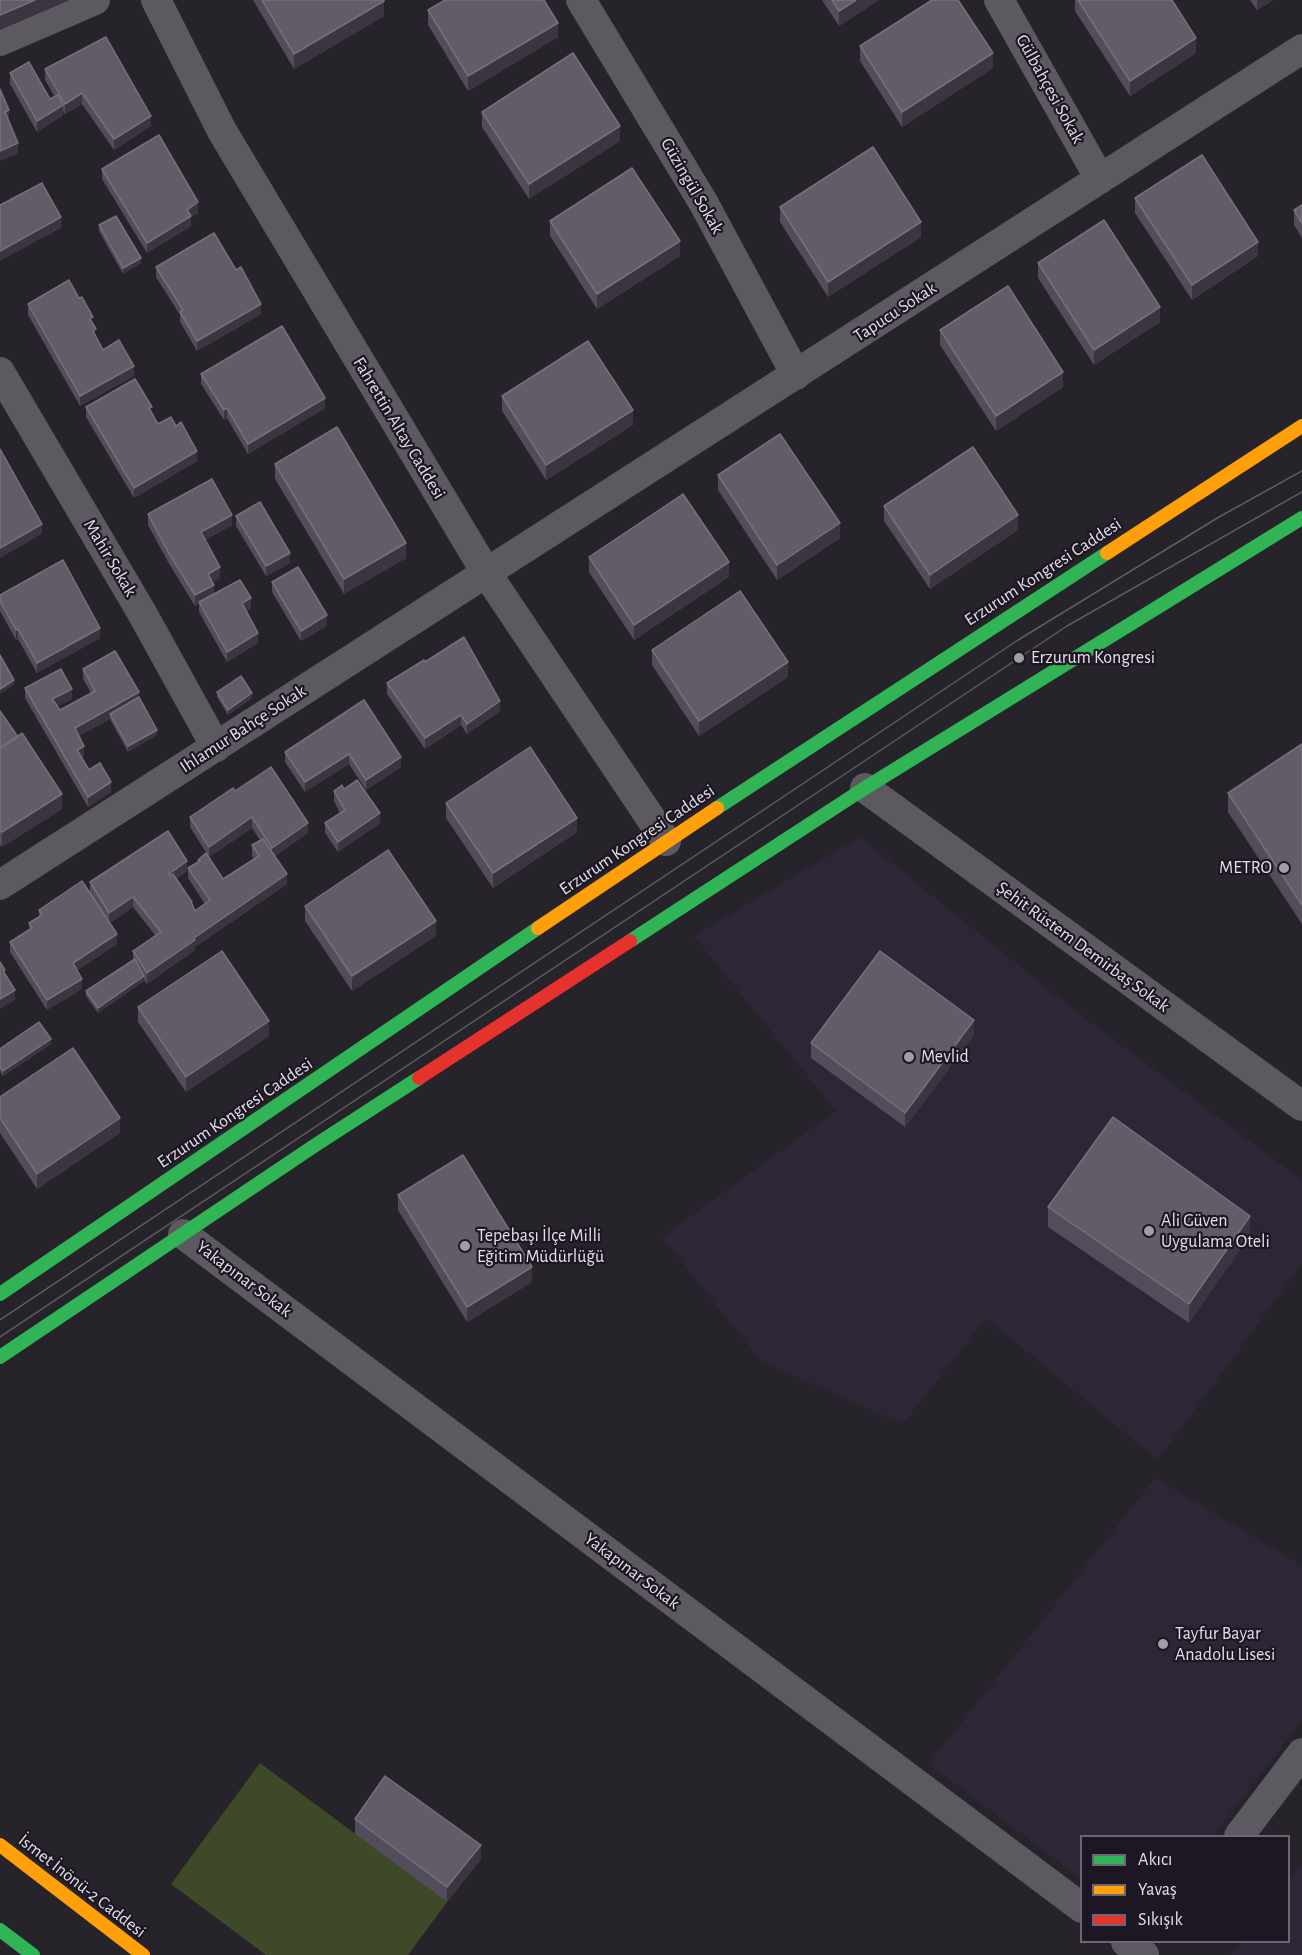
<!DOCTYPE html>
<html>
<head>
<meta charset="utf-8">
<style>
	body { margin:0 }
	#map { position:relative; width:1302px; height:1955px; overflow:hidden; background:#26232a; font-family:"Alegreya Sans",sans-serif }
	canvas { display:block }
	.legend { position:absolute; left:1080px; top:1835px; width:210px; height:108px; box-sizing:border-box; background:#1c1723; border:2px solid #6c6772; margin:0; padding:8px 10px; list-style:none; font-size:18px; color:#e3dfe8 }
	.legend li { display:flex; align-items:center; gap:12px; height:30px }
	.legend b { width:30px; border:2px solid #6c6772 }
</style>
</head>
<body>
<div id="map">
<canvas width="1302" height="1955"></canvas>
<ul class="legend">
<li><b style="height:8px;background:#30b455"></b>Akıcı</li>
<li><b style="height:8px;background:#ff9f0a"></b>Yavaş</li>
<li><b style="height:8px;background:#e5322d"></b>Sıkışık</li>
</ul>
</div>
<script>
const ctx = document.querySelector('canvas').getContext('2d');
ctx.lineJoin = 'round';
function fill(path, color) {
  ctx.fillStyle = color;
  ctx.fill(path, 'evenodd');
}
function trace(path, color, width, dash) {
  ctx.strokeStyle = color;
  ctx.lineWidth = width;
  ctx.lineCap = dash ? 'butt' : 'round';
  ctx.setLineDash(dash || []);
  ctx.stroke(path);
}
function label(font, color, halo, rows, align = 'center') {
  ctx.font = font + ' "Alegreya Sans",sans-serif';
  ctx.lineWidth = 4.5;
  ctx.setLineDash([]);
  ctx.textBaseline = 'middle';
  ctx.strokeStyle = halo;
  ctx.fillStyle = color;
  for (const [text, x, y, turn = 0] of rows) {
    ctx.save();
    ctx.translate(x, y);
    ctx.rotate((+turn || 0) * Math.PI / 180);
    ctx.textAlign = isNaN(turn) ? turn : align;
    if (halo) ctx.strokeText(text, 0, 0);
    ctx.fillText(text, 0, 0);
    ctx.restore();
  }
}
const built = new Path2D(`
	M860,837l205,166 237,177v84l-144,196 -172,-142 -83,106 -142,-63 -99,-124 174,-126 -142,-175z
	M1155,1478l147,88v155l-89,115h-131l-1,43 -152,-115z
	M1302,1863v92h-71l10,-13h47l1,-61z`);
const green = new Path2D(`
	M260,1763l187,139 -39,53h-142l-95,-71z`);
const street = new Path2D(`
	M156,0l66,131 265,443 179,267
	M581,0l122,202 93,173
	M999,0l101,179
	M0,41l95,-41
	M0,372l142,241 74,134
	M865,788l437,318
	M0,885l1302,-836
	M183,1234l899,674
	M1239,1836l63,-83
	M1126,1942l18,13`);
const fast = new Path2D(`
	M717,808l390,-255
	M630,941l235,-153 437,-270
	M0,1294l538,-366
	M0,1357l317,-213 102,-66
	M0,1930l33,25`);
const slow = new Path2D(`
	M1107,553l195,-127
	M538,928l179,-120
	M0,1845l143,110`);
const jam = new Path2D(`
	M419,1078l211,-137`);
const tram = new Path2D(`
	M0,1320l1018,-680 201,-123 83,-46
	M0,1337l1067,-711 235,-134`);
const wall = new Path2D(`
	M253,0h131v16l-90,53z
	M822,0h57l-40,26z
	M1075,0h97l24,53 -66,43 -55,-85z
	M1250,0h23l-16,10z
	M428,10l130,27 -90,54 -40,-66z
	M860,46l133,22 -91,59 -42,-66z
	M45,69l106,57 -37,24 -32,-46 -17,10 -2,-3v4l-26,17 -27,-48v-11l40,26 5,-2 -10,-17z
	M482,112l138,29 -91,58 -47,-72z
	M102,169l96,44 -7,4v9l-44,27 -45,-74z
	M1135,198l123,58 -66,44 -57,-87z
	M1302,205v33l-8,-13v-15z
	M780,207l141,30 -93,60 -48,-75z
	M550,221l130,35 -83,53 -47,-73z
	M99,225l42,38 -18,11 -24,-43z
	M1038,263l122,59 -66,43 -56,-87z
	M156,267l105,47 -64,37 -17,-29v-7l-24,-38z
	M28,304l65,20 3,13 7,13 31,26 -54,30 -52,-91z
	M940,330l123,57 -67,44 -56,-86z
	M201,374l124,34 -77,46 -21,-36 -3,2 -23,-36z
	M502,396l131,29 -87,55 -44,-69z
	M86,407l66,6 6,11 18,2 21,35 -63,37 -48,-81z
	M275,464l131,94 -62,36 -69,-115z
	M718,475l122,63 -63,42 -59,-90z
	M884,506l134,24 -88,59 -46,-68z
	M148,514l84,11 -27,15 15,38 -8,4 2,12 37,15 -5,2 12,32 -31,19 -28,-50v-8l-4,2 -27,-44 -20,-37z
	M236,516l54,47 -24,13 -30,-50z
	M589,557l140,20 -95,63 -45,-68z
	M272,582l55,44 -26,15 -29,-49z
	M0,595l100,43 -63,35 -19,-34 -2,1 -16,-29z
	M652,650l136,27 -89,59 -47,-71z
	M425,662l75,49 -33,23 -6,-9 -36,24 -38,-55v-11z
	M83,669l56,28 18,38 -29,17 -18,-33 -31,17 5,20 -3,2 8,12 22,22 -23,15 -63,-109v-10l47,11 -15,7 3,4 31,-17 -8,-14z
	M217,692l35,6 -24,17 -11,-18z
	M364,700l37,67 -35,23 -17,-26 -44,28 -20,-30v-10z
	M0,711l62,98 -60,38 -2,-2z
	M1302,744v180l-74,-112v-19z
	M344,789l36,34 -42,29 -13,-19v-10l15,-10 -6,-12v-10z
	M235,791l73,42 -33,23 12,28 -92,63v3l-48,34 -3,-4v1l-46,32 -12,-17v-5l47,-31v-9l22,-16 -22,-28 -23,16 7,21 -40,26 5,19 -35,21 -37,-58v-10l19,-12v-7l10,-6v-7l51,-18v-10l97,-11 -11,8 19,32 10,-7 -17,-26v-10l10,-5v-3l25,19 31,-20 -2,-3v-11l8,-5 -8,-12 -43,29 -19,-30v-10z
	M446,803l131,29 -84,56 -47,-70z
	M305,906l131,30 -84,55 -47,-70z
	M138,1007l131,29 -83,56 -48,-70z
	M974,1035l-69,92 -94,-69v-15z
	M51,1044l-48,32 -3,-5v-22z
	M0,1097l120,36 -83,56 -37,-56z
	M398,1195l134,87 -65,40 -69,-112z
	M1048,1207l202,28 -61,88 -141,-96z
	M355,1819l126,40 -34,43 -92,-68z`);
const shadedWall = new Path2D(`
	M35,0h35l-70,30v-15z
	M856,0h23l-40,26v-15z
	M1257,0h16l-16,10z
	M384,1v15l-90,53v-15z
	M558,23v14l-90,54v-15z
	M1196,38v15l-66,43v-15z
	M993,53v15l-91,59v-15z
	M82,93v11l-17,10v-10z
	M63,105v10l-26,17v-11z
	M9,110v10l-4,-8z
	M151,116v10l-37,24v-11z
	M620,126v15l-91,58v-15z
	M18,143v11l-18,7v-10z
	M198,202v11l-7,4v9l-44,27v-10l40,-33z
	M61,217v11l-61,33v-10z
	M921,222v15l-93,60v-15z
	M680,241v15l-83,53v-15z
	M1258,242v14l-66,44v-15z
	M141,258v5l-18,11v-6z
	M261,304v10l-64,37v-10z
	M1160,307v15l-66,43v-15z
	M134,366v10l-54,30v-10z
	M1063,372v15l-67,44v-15z
	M325,398v10l-77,46v-10z
	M227,408v10l-3,2v-10z
	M633,410v15l-87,55v-15z
	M197,451v10l-63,37v-10z
	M232,515v10l-31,18v-11z
	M1018,515v15l-88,59v-14z
	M840,523v15l-63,42v-15z
	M42,524v10l-42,24v-10z
	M406,543v15l-62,36v-15z
	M290,553v10l-24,13v-10z
	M729,562v15l-95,63v-15z
	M220,567v11l-12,7v-11z
	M214,585v10l-19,11v-11z
	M251,598v11l-9,5v-11z
	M327,615v11l-26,15v-10z
	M100,628v10l-63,35v-10z
	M18,629v10l-2,1v-10z
	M258,633v10l-31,19v-10z
	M788,662v15l-89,59v-15z
	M14,680v5l-14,9v-5z
	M72,689v10l-20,10v-10z
	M139,692v10l-29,12v5l-35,19v-10z
	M252,693v5l-24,17v-5z
	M500,701v10l-33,23v-10z
	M461,715v10l-36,24v-11z
	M157,730v5l-29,17v-6z
	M84,746v10l-7,4v-10z
	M349,754v10l-44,28v-10z
	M401,757v10l-35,23v-10z
	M111,782v10l-23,15v-10z
	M62,794v15l-60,38v-15z
	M380,813v10l-42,29v-10z
	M252,817v11l-43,29v-10z
	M577,818v14l-84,56v-15z
	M308,823v10l-36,25v-10z
	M187,861v10l-18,13v-10z
	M287,874v10l-92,63v3l-48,34v-11l47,-35z
	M133,897v10l-24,17v-11z
	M436,921v15l-84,55v-15z
	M117,934v10l-44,29v-10z
	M144,976v5l-46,32v-5z
	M82,979v10l-35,21v-10z
	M15,990v10l-15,9v-10z
	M974,1020v15l-69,92v-14z
	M269,1021v15l-83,56v-15z
	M51,1039v5l-48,32v-5z
	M120,1118v15l-83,56v-15z
	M1250,1216v19l-61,88v-19z
	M532,1267v15l-65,40v-15z
	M481,1845v14l-34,43v-15z`);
const building = new Path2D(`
	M0,0h35l-35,15z
	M262,0h122v1l-90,53z
	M445,0h99l14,23 -90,53 -40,-66z
	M832,0h24l-17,11z
	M932,0h26l35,53 -91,59 -42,-66z
	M1078,0h94l24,38 -66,43z
	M106,37l45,79 -37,23 -32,-46 -17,11 -20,-35z
	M573,53l47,73 -91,58 -47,-72z
	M29,62l21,37 8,-4 5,10 -26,16 -27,-48z
	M0,89l9,21 -4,2 13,31 -18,8z
	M159,135l39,67 -11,8 4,6 -44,27 -45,-74z
	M873,147l48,75 -93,60 -48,-75z
	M1202,155l56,87 -66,43 -57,-87z
	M632,168l48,73 -83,53 -47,-73z
	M42,183l19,34 -61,34v-46z
	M1302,205v18l-8,-13z
	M116,216l25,42 -18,10 -24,-43z
	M1104,220l56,87 -66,43 -56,-87z
	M214,233l22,37 5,-3 20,37 -64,37 -17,-29 3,-2 -27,-43z
	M69,280l10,18 3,-1 11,20 -3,2 6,10 -3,2 10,19 16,-10 15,26 -54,30 -52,-92z
	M1008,286l55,86 -67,44 -56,-86z
	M282,326l43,72 -77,46 -21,-36 -3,2 -23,-36z
	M588,341l45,69 -87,55 -44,-69z
	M135,379l17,28 -3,1 9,16 13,-7 5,9 5,-4 16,29 -63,37 -48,-81z
	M337,427l69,116 -62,36 -69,-115z
	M780,434l60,89 -63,42 -59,-90z
	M973,447l45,68 -88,60 -46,-69z
	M0,449l42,75 -42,24z
	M212,479l20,36 -31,17 19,35 -12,7 6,11 -19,10 -27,-43 -20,-38z
	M683,494l46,68 -95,63 -45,-68z
	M260,502l30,51 -24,13 -30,-50z
	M63,560l37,68 -63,35 -19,-34 -2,1 -16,-29v-6z
	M298,567l29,48 -26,16 -29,-49z
	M240,580l11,18 -9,5 16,30 -31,19 -28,-50z
	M740,591l48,71 -89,59 -47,-71z
	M464,637l36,64 -33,23 -6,-9 -36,23 -38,-55 37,-23 1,2z
	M115,651l24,41 -64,36 9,18 -7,4 12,20 11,-7 11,19 -23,15 -63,-109 36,-19 11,20 -20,10 8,11 35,-19 -12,-22z
	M0,655l14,25 -14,9z
	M241,676l11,17 -24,17 -11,-18z
	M139,697l18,33 -29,16 -18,-32z
	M364,700l37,57 -35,23 -17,-26 -44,28 -20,-30z
	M0,711l18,26 -18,11z
	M22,733l40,61 -60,38 -2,-2v-82z
	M1302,744v161l-74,-112z
	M530,747l47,71 -84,55 -47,-70z
	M271,767l37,56 -36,25 -20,-31 -43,30 -19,-30 43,-29 2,3z
	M357,780l23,33 -42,29 -13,-19 20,-13 -11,-19 8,-6 2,4z
	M168,831l19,30 -18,13 1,2 3,-2 19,28h-1l4,9 15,-11 -22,-32 12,-7 -2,-1 8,-7 17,26 36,-23 -7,-11 11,-6 24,35 -93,64 1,2 -48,33 -14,-22 28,-19 -28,-35 -24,16 -19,-31z
	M388,850l48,71 -84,55 -47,-70z
	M82,881l35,53 -44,29 9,16 -35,21 -37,-58 22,-14 -3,-5 13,-8 -3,-5z
	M222,951l47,70 -83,56 -48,-70z
	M880,951l94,69 -69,93 -94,-70z
	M135,959l9,17 -46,32 -12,-17z
	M0,962l5,8 -2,1 12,19 -15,9z
	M39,1022l12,17 -48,32 -3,-5v-17z
	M73,1048l47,70 -83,56 -37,-56v-21z
	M1113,1117l137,99 -61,88 -141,-97z
	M463,1155l69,112 -65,40 -69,-112z
	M385,1776l96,69 -34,42 -92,-68z`);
const markers = [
	[1019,658,6,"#a19da6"],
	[1284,868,6,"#a19da6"],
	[909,1057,6,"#a19da6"],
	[1149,1231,6,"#a19da6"],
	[465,1246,6,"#a19da6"],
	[1163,1644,6,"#a19da6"]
];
const streetNames = [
	["Gülbahçesi Sokak",1050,89,61],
	["Güzingül Sokak",692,186,60],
	["Tapucu Sokak",895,312,-33],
	["Fahrettin Altay Caddesi",399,428,59],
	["Mahir Sokak",110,558,59],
	["Erzurum Kongresi Caddesi",1043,572,-33],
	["Ihlamur Bahçe Sokak",243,729,-33],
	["Erzurum Kongresi Caddesi",637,840,-34],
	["Şehit Rüstem Demirbaş Sokak",1083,947,36],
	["Erzurum Kongresi Caddesi",235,1113,-34],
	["Yakapınar Sokak",244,1279,37],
	["Yakapınar Sokak",632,1571,37],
	["İsmet İnönü-2 Caddesi",82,1886,38]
];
const poiNames = [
	["Erzurum Kongresi",1031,658],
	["METRO",1272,868,"right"],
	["Mevlid",921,1057],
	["Ali Güven",1161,1221],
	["Uygulama Oteli",1161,1242],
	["Tepebaşı İlçe Milli",477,1236],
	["Eğitim Müdürlüğü",477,1257],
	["Tayfur Bayar",1175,1634],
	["Anadolu Lisesi",1175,1655]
];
fill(built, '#2d2637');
fill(green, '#3e4a27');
trace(street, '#5c5a60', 30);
trace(fast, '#30b455', 14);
trace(slow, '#ff9f0a', 14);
trace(jam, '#e5322d', 14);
trace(tram, '#5f5d62', 1.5);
fill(wall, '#534c5a');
fill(shadedWall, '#3a3540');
fill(building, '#625c69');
trace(building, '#76707d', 1.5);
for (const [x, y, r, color] of markers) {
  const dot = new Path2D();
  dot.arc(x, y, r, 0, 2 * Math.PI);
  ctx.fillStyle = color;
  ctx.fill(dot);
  trace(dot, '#1c1723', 2);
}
label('18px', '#e3dfe8', '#1c1723', streetNames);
label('18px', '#e3dfe8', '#1c1723', poiNames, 'left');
</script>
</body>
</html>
